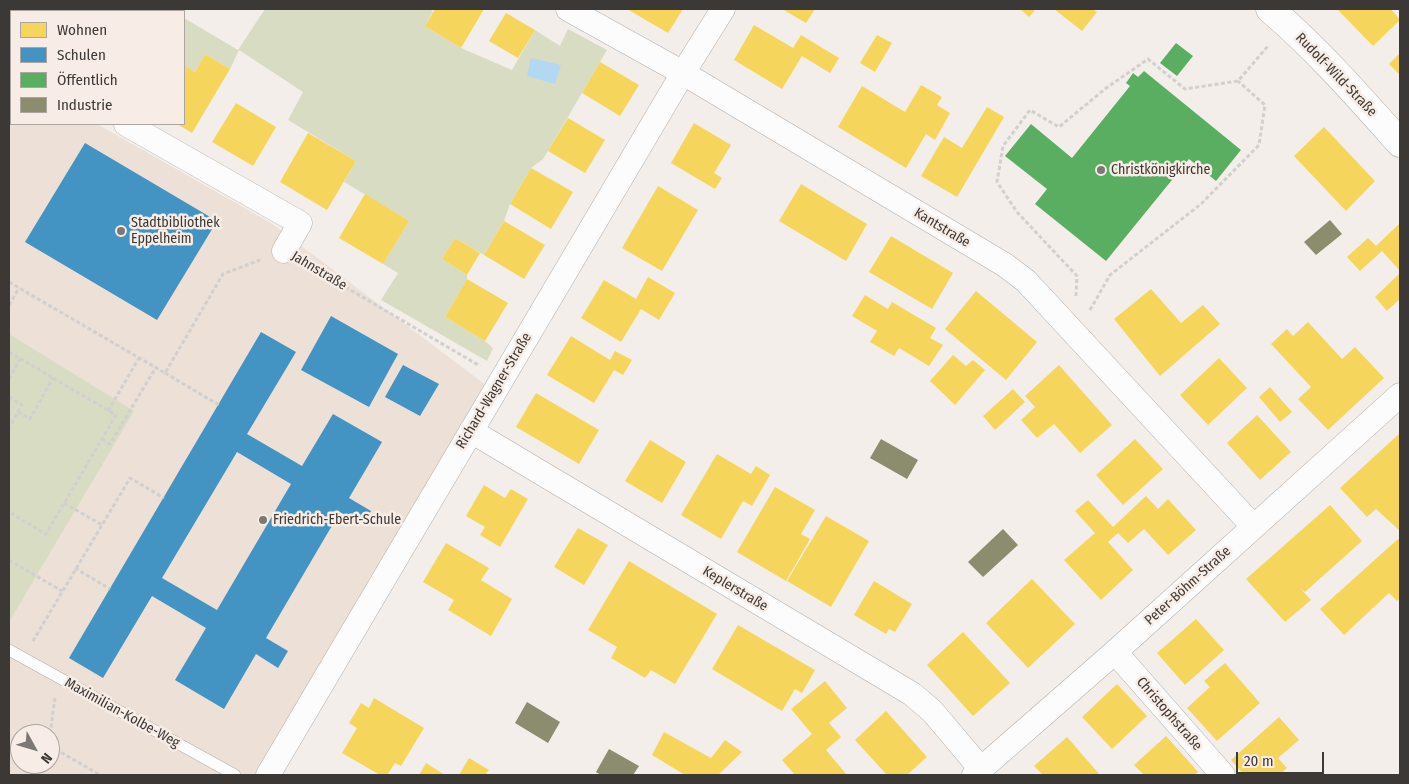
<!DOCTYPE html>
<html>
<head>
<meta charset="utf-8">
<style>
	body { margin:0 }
	#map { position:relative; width:1409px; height:784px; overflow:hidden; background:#f4eeea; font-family:"Fira Sans Condensed",sans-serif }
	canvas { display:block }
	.frame { position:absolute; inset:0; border:10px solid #3c3835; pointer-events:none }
	.legend { position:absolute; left:10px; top:10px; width:175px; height:115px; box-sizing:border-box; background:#f8ede6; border:1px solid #ada59f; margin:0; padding:6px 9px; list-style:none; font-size:15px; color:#3c3835 }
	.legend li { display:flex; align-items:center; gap:10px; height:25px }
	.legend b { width:25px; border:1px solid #ada59f }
	.north { position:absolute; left:10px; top:724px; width:50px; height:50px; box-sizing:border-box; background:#f8ede6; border:1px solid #ada59f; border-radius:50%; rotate:129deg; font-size:14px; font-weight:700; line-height:20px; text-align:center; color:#3c3835 }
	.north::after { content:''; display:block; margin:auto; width:18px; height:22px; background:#7c7874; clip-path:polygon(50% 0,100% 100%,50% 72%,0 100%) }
	.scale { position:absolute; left:1236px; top:752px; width:88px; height:22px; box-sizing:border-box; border:2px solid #3c3835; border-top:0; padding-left:6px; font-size:15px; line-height:18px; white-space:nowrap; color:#3c3835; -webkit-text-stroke:4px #f8ede6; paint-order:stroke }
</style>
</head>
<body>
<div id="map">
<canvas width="1409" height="784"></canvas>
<div class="frame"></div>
<ul class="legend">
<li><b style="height:14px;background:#f6d55c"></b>Wohnen</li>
<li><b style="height:14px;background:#4393c3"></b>Schulen</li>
<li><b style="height:14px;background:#5aae61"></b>Öffentlich</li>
<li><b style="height:14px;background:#8c8c6e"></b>Industrie</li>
</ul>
<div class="north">N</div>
<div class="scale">20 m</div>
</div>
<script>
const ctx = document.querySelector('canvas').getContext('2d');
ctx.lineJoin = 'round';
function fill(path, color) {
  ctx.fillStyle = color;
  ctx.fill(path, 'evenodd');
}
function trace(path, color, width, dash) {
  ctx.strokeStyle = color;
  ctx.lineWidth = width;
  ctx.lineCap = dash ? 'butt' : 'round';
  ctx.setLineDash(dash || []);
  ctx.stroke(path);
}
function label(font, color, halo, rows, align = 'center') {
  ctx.font = font + ' "Fira Sans Condensed",sans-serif';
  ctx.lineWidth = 5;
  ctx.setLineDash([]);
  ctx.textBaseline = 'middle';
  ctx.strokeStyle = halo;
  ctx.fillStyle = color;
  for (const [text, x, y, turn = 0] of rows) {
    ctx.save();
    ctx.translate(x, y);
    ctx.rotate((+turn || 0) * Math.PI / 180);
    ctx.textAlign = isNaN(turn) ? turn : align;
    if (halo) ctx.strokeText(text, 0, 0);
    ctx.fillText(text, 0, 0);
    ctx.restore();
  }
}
const built = new Path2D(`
	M9,74l2,1v49h86l174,99 216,163 -227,389h-251zM20,734h30v30h-30z`);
const green = new Path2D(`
	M42,9h76l-2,2h-70z
	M265,9h165l3,2 -8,15 36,22 51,22 23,-40 25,16 8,-17 39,21 -59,101 -5,8 -12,9 -21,36 -6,17 -20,34 -29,-17 -13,21 25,16v4l-22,38 40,24 8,7 -6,13 -106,-61 17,-27 -15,-9 26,-43 -65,-39 12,-21 -68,-41 15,-28 -64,-42 -9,19 -25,-15 -10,18 -11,-7v-47l54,32z
	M9,334l125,77 -125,211z`);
const water = new Path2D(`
	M531,58l30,7 -6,19 -28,-8z`);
const homes = new Path2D(`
	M139,9h38l-1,2h-33z
	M435,9h49l-23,39 -36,-22z
	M627,9h56l-15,24z
	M782,9h33l-9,14z
	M1020,9h16l-7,8z
	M1054,9h38l5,3 -15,19z
	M1337,9h54l9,11 -27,26z
	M506,13l29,17 -17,28 -29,-17z
	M754,25l39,23 8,-13 38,23 -9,15 -28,-17 -20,33 -48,-29z
	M877,35l15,8 -17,29 -15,-9z
	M1400,53v22l-11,-11z
	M205,54l25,15 -38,64 -15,-9h7v-59l11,7z
	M600,62l39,23 -19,31 -38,-23z
	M921,85l21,12 -5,8 13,8 -15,27 -9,-6 -20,34 -68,-41 24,-41 43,26z
	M236,103l40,24 -23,39 -41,-24z
	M987,107l17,10 -47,80 -36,-21 23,-39 18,11z
	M568,118l37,22 -20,33 -37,-22z
	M694,123l37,22 -17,28 8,5 -7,11 -44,-26z
	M1324,127l51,54 -29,30 -52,-55z
	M308,133l48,28 -29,49 -47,-28z
	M531,168l42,24 -22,37 -41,-25z
	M801,184l66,40 -21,37 -67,-40z
	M658,186l40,24 -36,61 -40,-23z
	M365,194l44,27 -26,43 -44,-26z
	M504,221l41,24 -21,34 -40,-24z
	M1400,223v48l-18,-20 -22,20 -13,-14 21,-19 8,8z
	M891,236l62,37 -21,36 -63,-37z
	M455,238l25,15 -13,22 -25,-16z
	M1400,273v26l-13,12 -12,-14z
	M648,277l27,16 -16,27 -18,-11 -20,33 -40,-24 23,-38 32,19z
	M467,279l41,24 -23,38 -40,-24z
	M1151,289l30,34 22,-18 17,19 -60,52 -46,-57z
	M976,291l61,51 -31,38 -61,-51z
	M865,295l23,14 4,-7 44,26 -6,10 13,7 -14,21 -30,-18 -5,8 -24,-14 7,-11 -25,-15z
	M1308,322l34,37 13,-12 29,31 -56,52 -30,-31 13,-12 -40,-43 16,-15 6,7z
	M571,336l39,24 5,-9 17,9 -9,15 -9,-5 -20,33 -47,-28z
	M953,355l13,11 7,-6 12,10 -30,35 -25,-24z
	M1219,358l28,30 -39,37 -28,-30z
	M1059,365l53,60 -32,28 -26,-29 -17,14 -16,-18 14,-13 -10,-11z
	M1270,387l22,25 -12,10 -21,-25z
	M1013,389l12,13 -30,28 -12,-14z
	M536,393l63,37 -20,34 -63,-37z
	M1257,415l34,37 -31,28 -33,-37z
	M1400,433v98l-24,-22 -9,8 -27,-29z
	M1135,439l28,30 -40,36 -27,-30z
	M650,440l36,22 -24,41 -37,-22z
	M717,454l34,20 5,-8 14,9 -18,31 -9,-5 -22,38 -40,-24z
	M484,485l21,13 6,-9 17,10 -28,48 -20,-12 5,-8 -19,-11z
	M775,487l40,23 -14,24 9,5 -24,42 -49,-29z
	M1146,496l12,13 10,-10 28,31 -28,25 -24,-26 -16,14 -10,-10 -10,9 25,28 -32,30 -37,-40 31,-27 -20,-22 13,-11 25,27z
	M1330,505l32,36 -57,51 -5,-4 11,12 -26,22 -39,-43z
	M826,516l43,25 -38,66 -44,-26z
	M578,528l30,17 -24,40 -30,-18z
	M1398,539l2,2v57l-3,3 -8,-8 -45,42 -24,-26z
	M446,543l43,25 -8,12 31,19 -21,37 -43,-26 6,-10 -31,-18z
	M629,561l88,53 -42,70 -24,-14 -6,8 -34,-20 6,-11 -29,-17z
	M1032,579l43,45 -47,44 -42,-45z
	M874,581l38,23 -17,28 -6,-3 -3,5 -32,-19z
	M1196,619l28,31 -39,35 -28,-32z
	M738,625l77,45 -13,23 -7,-4 -13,22 -70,-42z
	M963,632l47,51 -37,33 -46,-51z
	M1225,663l35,40 -43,38 -30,-33 23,-21 -6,-6z
	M825,681l22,27 -18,15 12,14 -15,13 21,25h-52l-13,-15 30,-26 -21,-25z
	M1117,684l30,32 -35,33 -30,-32z
	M374,698l50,30 -23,38 -6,-3 -8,12h-7l-38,-22 15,-25 -8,-5 12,-20 8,5z
	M886,711l41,46 -20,18h-20l-32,-35z
	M1279,717l20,23 -21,18 9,10 -8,7h-35l-13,-15z
	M664,732l47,26 14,-18 17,12 -24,23h-33l-33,-20z
	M1166,736l32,36 -4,3h-50l-10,-10z
	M1067,737l33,38h-57l-9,-9z
	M469,758l20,12 -4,5h-26z
	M426,763l19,12h-26z`);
const schools = new Path2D(`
	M85,143l132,78 -60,99 -132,-78z
	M331,316l67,38 -29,53 -68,-37z
	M261,332l35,20 -49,82 55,32 31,-52 49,28 -33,56 22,13 -8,14 -23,-13 -74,126 22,13 -10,17 -22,-14 -32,55 -49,-29 31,-52 -54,-32 -49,82 -34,-20zM237,452l54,32 -74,126 -55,-32z
	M403,365l36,19 -19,32 -35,-19z`);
const public = new Path2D(`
	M1176,43l17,13 -16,20 -17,-13z
	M1144,71l97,79 -25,31 -27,-22 -83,102 -71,-57 12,-15 -42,-33 26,-32 41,34 58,-72 -4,-3 7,-10 5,4z`);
const industry = new Path2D(`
	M1330,220l12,14 -26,21 -12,-13z
	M881,439l37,21 -11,19 -37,-21z
	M1003,529l15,16 -35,32 -15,-15z
	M527,702l33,20 -12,21 -33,-20z
	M609,749l30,17 -6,9h-32l-5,-3z`);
const path = new Path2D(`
	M306,264l174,102
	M9,282l156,91 58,-99 37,-14
	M1076,296l1,-20 -60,-64 -20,-30 6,-36 27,-36 29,17 46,-38 43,-30 37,30 53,-8 30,-35
	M9,305l10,-17
	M1090,310l20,-35 91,-71 58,-59 6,-40 -27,-24
	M9,352l107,63 -70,119 -37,-22
	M165,373l54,32
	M9,379l11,-20
	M9,397l13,8 -13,23
	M108,411l31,-53
	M18,412l12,7 23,-41
	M102,439l8,5 46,-77
	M64,503l38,22
	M9,560l53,31
	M75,568l35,21
	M33,641l97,-163 34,20
	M50,734l5,-36
	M50,746l50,29
	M31,775l6,-11`);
const service = new Path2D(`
	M9,650l226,125`);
const minor = new Path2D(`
	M568,9l115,64 322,192 21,16 227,245
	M9,56l2,2
	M126,124l174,99 -16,28
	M471,431l441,263 20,17 49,58
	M1115,652l108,123
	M268,775l415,-702 40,-64
	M974,775l141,-123 285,-257`);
const tertiary = new Path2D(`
	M1270,9c47,40 89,88 130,134`);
const markers = [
	[1101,170,5,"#7c7874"],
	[121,231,5,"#7c7874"],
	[263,520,5,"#7c7874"]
];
const streetNames = [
	["Rudolf-Wild-Straße",1336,75,46],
	["Kantstraße",942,228,31],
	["Jahnstraße",319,271,31],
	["Richard-Wagner-Straße",494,391,-59],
	["Peter-Böhm-Straße",1188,586,-42],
	["Keplerstraße",735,589,31],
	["Maximilian-Kolbe-Weg",122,713,29],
	["Christophstraße",1169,714,49]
];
const poiNames = [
	["Christkönigkirche",1111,170],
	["Stadtbibliothek",131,223],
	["Eppelheim",131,239],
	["Friedrich-Ebert-Schule",273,520]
];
fill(built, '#ece0d7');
fill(green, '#d8dcc2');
fill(water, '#b2d8f2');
fill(homes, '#f6d55c');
fill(schools, '#4393c3');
fill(public, '#5aae61');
fill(industry, '#8c8c6e');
trace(service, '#b2aeaa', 12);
trace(minor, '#b2aeaa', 25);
trace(tertiary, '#b2aeaa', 29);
trace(path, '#d1cfcf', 3, [4, 2.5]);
trace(service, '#fdfcfc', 11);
trace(minor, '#fdfcfc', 24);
trace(tertiary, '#fdfcfc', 28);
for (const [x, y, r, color] of markers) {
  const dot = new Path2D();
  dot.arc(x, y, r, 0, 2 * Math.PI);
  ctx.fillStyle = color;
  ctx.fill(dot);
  trace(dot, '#f8ede6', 2);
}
label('14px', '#3c3835', '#f8ede6', streetNames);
label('14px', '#3c3835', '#f8ede6', poiNames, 'left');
</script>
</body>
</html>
